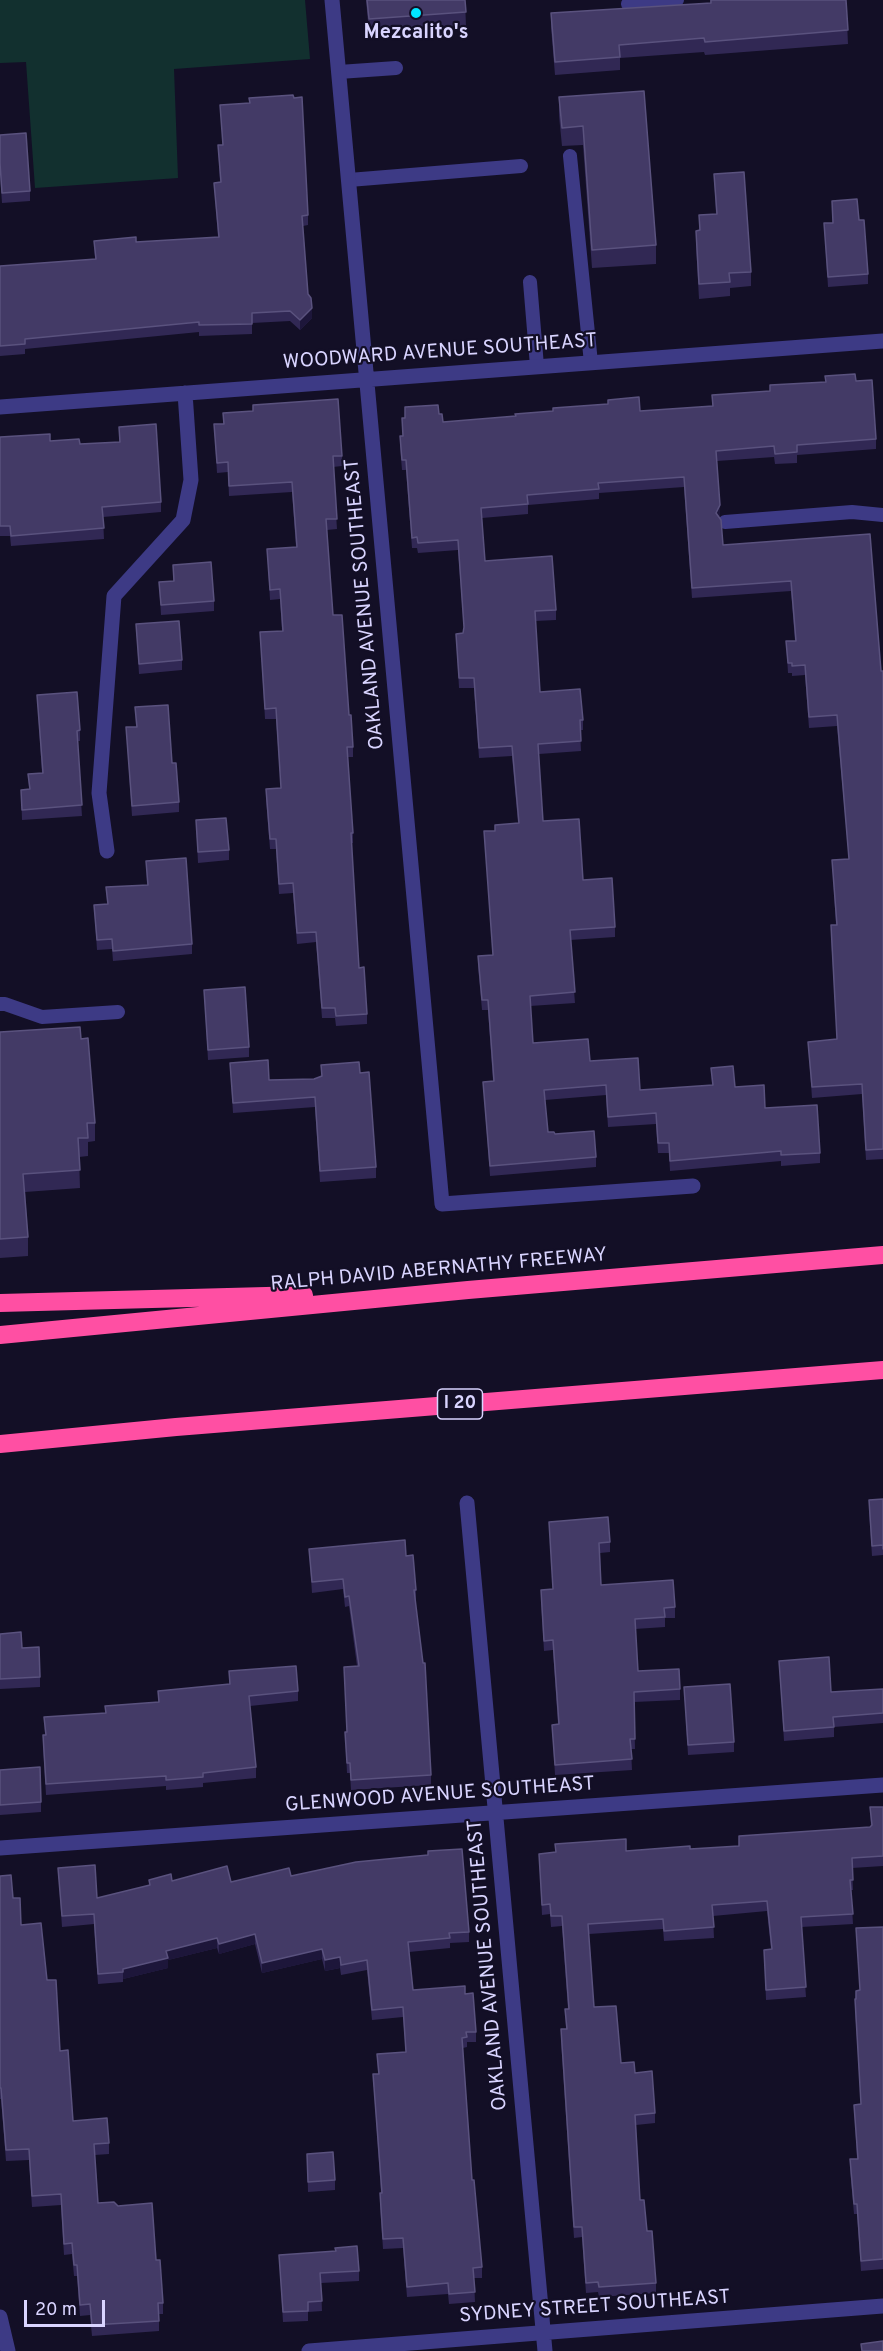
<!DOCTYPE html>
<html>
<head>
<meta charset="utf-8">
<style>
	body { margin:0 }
	#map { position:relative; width:883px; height:2351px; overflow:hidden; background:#130f26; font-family:Overpass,sans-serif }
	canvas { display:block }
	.scale { position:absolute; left:24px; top:2300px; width:81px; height:27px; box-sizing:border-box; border:3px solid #d9d4ff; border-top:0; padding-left:8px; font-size:18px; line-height:21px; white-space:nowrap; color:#d9d4ff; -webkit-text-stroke:4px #130f26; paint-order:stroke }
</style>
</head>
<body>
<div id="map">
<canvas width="883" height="2351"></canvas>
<div class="scale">20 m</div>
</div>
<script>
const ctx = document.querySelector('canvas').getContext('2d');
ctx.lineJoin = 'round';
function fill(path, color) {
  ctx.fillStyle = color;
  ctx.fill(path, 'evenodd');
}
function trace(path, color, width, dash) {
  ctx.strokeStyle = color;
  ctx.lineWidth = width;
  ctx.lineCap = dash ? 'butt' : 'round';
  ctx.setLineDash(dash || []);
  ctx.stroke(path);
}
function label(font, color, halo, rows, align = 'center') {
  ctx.font = font + ' Overpass,sans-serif';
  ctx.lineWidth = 4.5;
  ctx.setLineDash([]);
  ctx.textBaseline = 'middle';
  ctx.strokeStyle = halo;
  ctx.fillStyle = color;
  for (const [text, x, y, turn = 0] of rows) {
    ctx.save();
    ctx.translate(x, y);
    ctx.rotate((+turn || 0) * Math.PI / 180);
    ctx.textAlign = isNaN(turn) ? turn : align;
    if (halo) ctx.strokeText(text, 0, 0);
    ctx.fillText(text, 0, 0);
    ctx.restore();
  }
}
const green = new Path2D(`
	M0,0h305l5,59 -136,10 4,109 -143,10 -9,-126 -26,1z`);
const service = new Path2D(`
	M628,4l49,-4
	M339,72l57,-4
	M570,156l21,207
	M349,180l172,-14
	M530,282l7,84
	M725,522l127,-10 31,3
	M0,1004h5l37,13 76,-5`);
const minor = new Path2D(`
	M332,0l110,1204 251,-18
	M0,407l883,-66
	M107,851l-8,-58 15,-197 69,-76 8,-40 -6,-87
	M467,1503l78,848
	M0,1848l883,-63
	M0,2317l8,34
	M309,2351l574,-45`);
const motorway = new Path2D(`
	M0,1303l304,-8
	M0,1335l468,-45 415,-35
	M0,1444l176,-17 707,-57`);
const wall = new Path2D(`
	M366,0h99l1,26 -97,7z
	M710,0h136l2,44 -143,11 -1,-3 -84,6v12l-65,5 -4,-48v-14l159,-10z
	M644,91l12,154v19l-64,4 -9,-123 -21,1 -3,-30v-19z
	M220,105l88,110v10l-5,1 5,68 4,24 -12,12 -10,-9 -38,2v11l-53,2v-4l-174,17v5l-25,2v-90l95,-7 -1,-18 42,1 82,-5 -4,-54 6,-1 -2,-37h5z
	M0,135l30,56v10l-28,2 -2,-29z
	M714,174l37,98v14l-21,2v8l-31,3 -3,-54v-14l3,-1v-15l17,-1z
	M832,201l27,19 9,54v10l-40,3 -4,-64h9z
	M856,381l20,58v10l-79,6v8l-22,1 -1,-7 -57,4 3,54 -1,2 4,28 147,-11 11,137h2v488l-17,1 -4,-66 -50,4 -4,-56 29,-3 -6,-103v-11h5l-4,-65 17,-1 -12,-133 -28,2 -4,-53 -13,1v-3h-4l-2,-32h9l-4,-50 -99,7 -8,-111 -85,6v6l-71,6v9l-46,4 3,43 71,49v10l-21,1 5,71 43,28v10h-3l1,21 -42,3 4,67 72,106v10l-45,3 5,63 -45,3 3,37 57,18 50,29 72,-4 -1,-18 54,40 55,45v10l-39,3v-5l-111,10 -1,-18h-11l-2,-29 -48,3 -2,-32 -61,5 3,32 7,2 41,23v10l-106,9 -7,-94 10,-1 -5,-71h-6l-4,-44v-10l15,-1 -9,-124h11v-6l23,-2 -6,-67 -33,2 -5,-70h-15l-3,-54 7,-1 1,-3 -6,-80 -40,3 -1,-5h-5l-6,-78h-4l-2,-24v-10h3l-1,-18h3v-11l34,7 4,8 197,-11 72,-5v-11l58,-4z
	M223,413l119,43v10l-9,1 4,62 -10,1 6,85 20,132v10h-5l5,76v10h-2l8,125 8,46v10l-31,2 -1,-8h-13l-6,-76 -19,2 -4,-51 -14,1 -3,-45h-6l-4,-50v-10l15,-1 -5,-69h-11l-5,-87 22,-1 -2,-32 -10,1 -3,-51 29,-2 -4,-55 -63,4 -1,-24 -11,1 -3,-49h9z
	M119,427l42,75v10l-58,5 1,22 -93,7 -1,-10h-10v-99l80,7 39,-2z
	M173,565l41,36v10l-53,4 -2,-33 14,-1z
	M136,624l46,36v10l-43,4z
	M37,695l43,35v11h-3l5,75 -60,4 -1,-30 8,-1 -1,-15 14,-1z
	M135,707l37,56 7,39v10l-47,4 -6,-89h10z
	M196,820l33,30v10l-31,3z
	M146,861l46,83v10l-79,7 -1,-12 -15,1 -3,-45 13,-1 -1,-17 41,-2z
	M204,990l45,57v10l-41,3z
	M0,1032l81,7 14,84v18l-7,1v14l-9,1 1,31 -55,4 3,45v19l-28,2z
	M230,1063l39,17 45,-1 7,-3v-11l39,8 16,94v11l-56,4 -5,-75 -82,6z
	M883,1499v60v-4l-11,1 -3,-46v-10z
	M549,1522l61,20v10l-10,1 1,32 74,22v11h-10v9l-30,2 3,42 42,18v11l-46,2 1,47h-4l1,21 -77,5 -3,-50 6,-1 -5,-74 -9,1 -3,-51v-10l12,-1z
	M309,1549l97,7 10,34v10h-1l16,175v10l-80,5 -1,-17h-3l-2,-41h2l10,-66 -8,-60 -4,1 -2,-18 -31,4z
	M0,1634l22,14 18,29v10l-40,2z
	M779,1661l52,31 52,-3v34l-49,4v10l-50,4z
	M229,1671l69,20v10l-48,5 6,61v11l-53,5v4l-37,3v-4l-120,9 -3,-50v-10h2l-1,-18 61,-4v-7l53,-4v-11l71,-7z
	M684,1687l50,55v10l-46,3z
	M0,1770l41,32v10l-41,3z
	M870,1807h13v59l-31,2 1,22h-2l2,34 -52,3 5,70 -40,3 -2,-50 7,-1 -4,-38 -54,5 1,22 -50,3 -1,-12 -74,5 5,73 27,56 14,10 20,40v10l-19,2 4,75 16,83v10l-57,4 -1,-5 -12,1 -4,-56 -8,1 -13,-198v-11h5l-1,-20h3l-6,-83 -11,1 -1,-13 -8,1 -3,-61 16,-2v-8l71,7 64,-2 49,-3v-10l131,-9 1,-1z
	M58,1868l39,30 52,-12v-6l23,1 59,1 60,-6 178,56v10l-19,1v5l-41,4 4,38 52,4 11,38v10h-9v5l-4,1 9,132 10,87v11h-8l1,24 -26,2 -1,-10 -41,3 -4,-49 -20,1 -3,-45v-11h1l-8,-119h5l-1,-20 29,-2 -3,-35 -31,3 -5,-50 -26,5 -1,-7 -15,3 -3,-12 -60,14 -7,-29 -36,10 -2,-6 -49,12v8l-45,11v3l-25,2 -4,-60 -32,3z
	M0,1876l13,22 8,27 26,55 26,141 36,22v11l-14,1 3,48 58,57 7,43v11h-4v17l-67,5 -2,-21 -10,1 -3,-40h-3l-2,-22 -8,1 -3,-50 -29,2 -3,-47 -23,1 -5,-62h-1z
	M883,1927v342l-22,2 -4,-57h-3l-4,-45v-10h7l-3,-54 7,-1 -6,-95 1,-18 4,-1 -4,-62z
	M307,2154l28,26v10l-27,2z
	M279,2255l80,16v10l-38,2 1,28 -14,1v9l-25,1z`);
const shadedWall = new Path2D(`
	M312,308v10l-12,12v-10z
	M720,505v10l-4,8v-10z
	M255,1934v10l-36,10v-10z
	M217,1938v10l-49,12v8l-45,11v-10l43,-18z
	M322,1949v10l-60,14v-10z
	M340,1957v11l-15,3v-11z`);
const building = new Path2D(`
	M367,0h98l1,12 -97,7z
	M711,0h135l2,30 -143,12 -1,-4 -85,7 1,12 -65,5 -4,-49 160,-10z
	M644,91l12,154 -64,5 -9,-124 -21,2 -3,-31z
	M293,95l1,3 8,-1 6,118 -6,1 6,78 3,4 1,10 -12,12 -10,-9 -38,2v11l-53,1v-3l-174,17v5l-25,2v-80l96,-7 -2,-18 42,-4v5l83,-5 -5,-54 7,-1 -3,-37h5l-3,-40 30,-2 -1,-5z
	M26,133l4,58 -28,2 -2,-30v-28z
	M744,172l7,100 -22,1 1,9 -31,2 -3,-53 4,-1 -1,-15 18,-1 -3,-40z
	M857,199l2,21h5l4,54 -40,3 -4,-54h9l-1,-22z
	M855,374l1,7 16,-1 4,59 -79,6v7l-22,2 -1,-8 -58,5 4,54 -4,8 5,7 2,25 147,-11 11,137h2v478l-17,1 -4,-66 -50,3 -4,-45 29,-3 -6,-114h6l-5,-65 17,-1 -12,-144 -28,2 -4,-52 -13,1v-3h-4l-2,-22h10l-5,-60 -99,7 -8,-111 -86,6 1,6 -72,6 1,9 -47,4 4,53 67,-5 4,54 -21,1 5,81 40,-3 3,31h-3l1,21 -43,3 5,77 36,-2 4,61 29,-2 3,49 -45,3 5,62 -45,4 3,47 55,-4 2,22 48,-3 2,32 73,-5 -2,-17 22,-2 2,21 29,-2 1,23 52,-3 3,48 -39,2v-4l-111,10 -1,-18h-11l-2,-30 -48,4 -2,-32 -62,5 4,42h6l1,2 39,-3 2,26 -106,9 -7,-84 11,-1 -6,-81h-6l-4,-44 15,-1 -9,-124h11v-6l24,-2 -7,-77 -33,2 -5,-70h-15l-3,-44 7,-1 1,-6 -6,-87 -40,3 -1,-6 -5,1 -6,-78h-4l-2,-24h3l-1,-18h3v-11l33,-2 1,9h3l1,8 73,-6 -1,-2 38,-3v-3l55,-4v-4l31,-3 1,14 73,-5 -1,-11 58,-4v-6l56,-3 -1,-6z
	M338,399l4,57h-9l4,63h-11l7,96h9l7,100h2l2,32h-6l6,86h-2l8,135 5,-1 3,47 -31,2 -1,-8h-13l-6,-76 -19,1 -4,-50 -14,1 -3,-45h-6l-4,-50 15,-1 -5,-80 -11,1 -5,-77 23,-1 -3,-42 -10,1 -3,-41 30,-2 -5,-65 -63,4 -1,-24 -11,1 -3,-39h10l-1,-11 30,-2v-6z
	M156,424l5,78 -59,5 2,21 -93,8 -1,-10h-10v-89l50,-3v7l29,-2 1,5 40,-2 -1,-15z
	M211,562l3,39 -53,4 -2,-23 15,-1 -1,-16z
	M179,621l3,39 -43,4 -3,-40z
	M77,692l3,38 -3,1 5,74 -60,5 -1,-20 9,-1 -2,-15 15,-1 -6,-78z
	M168,705l4,58h4l3,39 -47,4 -6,-79h11l-2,-20z
	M226,818l3,32 -31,2 -2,-32z
	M186,858l6,86 -79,7 -1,-12 -15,1 -3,-35 14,-1 -2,-17 42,-2 -2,-24z
	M245,987l4,60 -41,3 -4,-60z
	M80,1027l1,12 7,-1 7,85h-8l1,15h-10l2,32 -57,4 5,63 -28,2v-207z
	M268,1060l1,20 45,-1 8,-3 -1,-11 38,-3 1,11 9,-1 7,95 -56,4 -5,-74 -82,6 -3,-40z
	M883,1499v50v-4l-11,1 -3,-46z
	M608,1517l2,25 -11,1 2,42 72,-5 2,27 -11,1 1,9 -30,2 3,52 41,-2 1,20 -46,3 1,47h-5l2,20 -77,6 -3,-40 7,-1 -6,-84 -9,1 -3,-51 12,-1 -4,-67z
	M405,1540l1,16 7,-1 3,35h-2l9,73h2l6,112 -80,5 -1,-17h-3l-2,-31h2l-3,-65 15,-1 -10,-70 -4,1 -2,-18 -31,3 -3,-33z
	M21,1632l1,16 17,-1 1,30 -40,2v-45z
	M829,1657l2,35 52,-3v24l-50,4 1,10 -50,4 -5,-70z
	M296,1666l2,25 -49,5 7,71 -53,6v4l-37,3v-4l-120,8 -3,-49h3l-2,-18 62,-4 -1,-7 54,-4 -1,-11 72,-7 -1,-13z
	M730,1684l4,58 -46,3 -4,-58z
	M40,1767l1,35 -41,3v-35z
	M870,1807h13v49l-31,2 1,22h-3l3,34 -52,3 5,70 -40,3 -2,-40 8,-1 -5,-48 -55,4 2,22 -50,4 -1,-12 -75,5 6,83 22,-1 5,57 13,-1 1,11 17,-2 3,42 -20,2 5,85h4l3,31h5l4,52 -57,4 -1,-5 -12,1 -4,-56h-8l-13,-198h6l-2,-20h4l-7,-93h-11l-1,-12 -8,1 -3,-51 17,-2 -1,-8 71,-5v12l64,-5v3l49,-3v-10l131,-9 2,-2z
	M462,1849l7,83 -20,1 1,5 -42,4 5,48 52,-4v8l8,-1 3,39h-10l1,5 -5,1 10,142h2l8,87 -9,1 2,24 -26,2 -1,-11 -41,4 -4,-49 -20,1 -3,-46h2l-9,-119h6l-2,-20 29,-2 -3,-45 -31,3 -5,-50 -26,5 -1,-8 -15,3 -3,-11 -60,14 -7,-29 -36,10 -2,-6 -51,13 2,7 -45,11v3l-25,2 -4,-60 -32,2 -4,-48 37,-3 2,33 53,-13 -1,-5 22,-6 1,7 55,-15 4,16 58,-14 2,8 65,-14 72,-7v-4z
	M11,1875l2,23h7l1,27 20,-2 6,57h9l4,71 8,-1 5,71 34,-3 2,25 -15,1 4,59 16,-1 4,4 34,-3 4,57h4l3,43h-5l1,18 -67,4 -2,-21 -10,1 -3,-40h-3l-2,-22 -8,1 -3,-50 -29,2 -3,-47 -23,1 -5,-62h-1v-212z
	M883,1927v332l-22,2 -4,-57h-3l-4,-45h8l-4,-54 7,-1 -6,-105h1v-8l4,-1 -4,-62z
	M333,2152l2,28 -27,2 -1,-28z
	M357,2246l2,25 -39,2 2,28 -14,1v9l-25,1 -4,-57 57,-4 -1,-3z
	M883,2341v10h-21l-1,-7z`);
const markers = [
	[416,13,6,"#00e5ff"]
];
const shields = [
	[460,1404,45]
];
const shieldNames = [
	["I 20",460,1404]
];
const poiNames = [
	["Mezcalito's",416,34]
];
const streetNames = [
	["WOODWARD AVENUE SOUTHEAST",440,353,-4],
	["OAKLAND AVENUE SOUTHEAST",366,604,-95],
	["RALPH DAVID ABERNATHY FREEWAY",439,1271,-5],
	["GLENWOOD AVENUE SOUTHEAST",440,1796,-4],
	["OAKLAND AVENUE SOUTHEAST",489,1965,-95],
	["SYDNEY STREET SOUTHEAST",595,2308,-4]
];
fill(green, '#12302f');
trace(service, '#3d3a85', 14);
trace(minor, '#3d3a85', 15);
trace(motorway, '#ff4fa3', 18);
fill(wall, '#312854');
fill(shadedWall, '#1d163a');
fill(building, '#433a66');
trace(building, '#5a527e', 1.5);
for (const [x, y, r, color] of markers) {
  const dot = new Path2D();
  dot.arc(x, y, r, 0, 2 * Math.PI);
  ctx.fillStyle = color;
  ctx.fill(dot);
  trace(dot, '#130f26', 2);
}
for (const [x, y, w] of shields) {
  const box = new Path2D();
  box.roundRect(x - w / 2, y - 15, w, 30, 4.5);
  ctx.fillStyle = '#130f26';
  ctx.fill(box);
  trace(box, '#d9d4ff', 1.5);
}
label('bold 18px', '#d9d4ff', null, shieldNames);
label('bold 20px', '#d9d4ff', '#130f26', poiNames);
label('20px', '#d9d4ff', '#130f26', streetNames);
</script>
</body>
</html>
